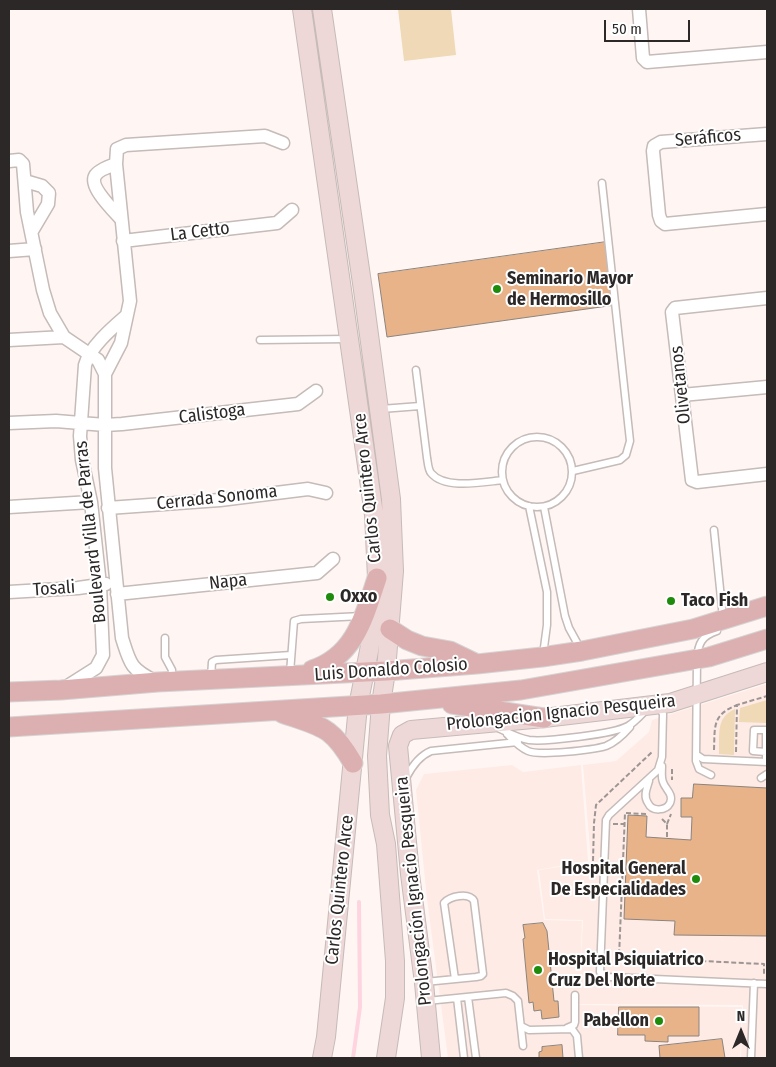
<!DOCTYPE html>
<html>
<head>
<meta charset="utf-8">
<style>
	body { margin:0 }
	#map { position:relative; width:776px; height:1067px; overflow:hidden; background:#fff6f4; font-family:"Fira Sans Condensed",sans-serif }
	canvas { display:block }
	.frame { position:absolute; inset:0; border:10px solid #2c2827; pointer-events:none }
	.north { position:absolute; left:716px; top:1007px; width:50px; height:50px; -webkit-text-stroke:4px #fff; paint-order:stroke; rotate:0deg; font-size:14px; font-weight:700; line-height:20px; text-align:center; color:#2c2827 }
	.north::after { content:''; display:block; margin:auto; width:18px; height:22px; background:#2c2827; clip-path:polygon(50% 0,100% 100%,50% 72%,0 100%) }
	.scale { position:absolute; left:604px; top:20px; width:86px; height:22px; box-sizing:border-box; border:2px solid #2c2827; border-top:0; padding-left:6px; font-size:15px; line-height:18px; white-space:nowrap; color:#2c2827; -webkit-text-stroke:4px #fff; paint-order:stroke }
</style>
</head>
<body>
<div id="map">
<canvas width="776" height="1067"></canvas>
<div class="frame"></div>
<div class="north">N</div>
<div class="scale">50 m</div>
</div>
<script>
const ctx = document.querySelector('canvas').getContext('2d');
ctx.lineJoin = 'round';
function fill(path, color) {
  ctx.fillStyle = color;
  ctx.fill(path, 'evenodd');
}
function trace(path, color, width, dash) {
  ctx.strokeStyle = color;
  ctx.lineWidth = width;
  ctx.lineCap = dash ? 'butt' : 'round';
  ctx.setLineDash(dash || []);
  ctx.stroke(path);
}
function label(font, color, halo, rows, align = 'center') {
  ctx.font = font + ' "Fira Sans Condensed",sans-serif';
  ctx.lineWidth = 4;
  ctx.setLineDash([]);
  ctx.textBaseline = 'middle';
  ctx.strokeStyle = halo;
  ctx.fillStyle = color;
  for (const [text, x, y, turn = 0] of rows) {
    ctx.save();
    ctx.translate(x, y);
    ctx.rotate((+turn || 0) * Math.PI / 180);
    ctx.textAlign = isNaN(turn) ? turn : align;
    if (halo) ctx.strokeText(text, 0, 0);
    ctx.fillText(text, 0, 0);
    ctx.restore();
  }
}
const built = new Path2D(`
	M767,684v374h-26l2,-53 -162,-1 -3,1 164,2 -2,51h-292l-21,-159 -11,-109 8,-16 88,-9 11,7 58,-7 7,96 -51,9 7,50 38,1 -2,59 3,-60 -38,-1 -6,-49 52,-8 -8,-97 33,-4 33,-29 3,-12z`);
const green = new Path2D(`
	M398,9h53l5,46 -52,6z
	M767,700v23l-28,-1 1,-14z
	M735,709l-1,46 -15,-1c1,-19 -4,-36 16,-45z`);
const stream = new Path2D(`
	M353,1058l7,-51 -1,-105`);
const building = new Path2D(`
	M606,242l9,63 -228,32 -9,-63z
	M694,784l73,4v148l-93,-1 1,-14 -51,-2 4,-104 19,1 -1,21 45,3 1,-23h-11v-19h11z
	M543,923l4,8 7,70h4l1,16 -17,2 -1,-9 -7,1 -1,-9 -4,1 -6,-64 2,-1 -2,-13z
	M619,1007h80v29h-31v6l-23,-1v-6h-27z
	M722,1039l3,19h-65l-1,-12z
	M562,1045l1,13h-24v-6l3,-1v-4z`);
const path = new Path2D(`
	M714,750c1,-24 -2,-35 23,-45
	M736,752l1,-47 30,-9
	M672,769v11
	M646,814l-21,-1 -6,144 145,7v10h3
	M662,819l5,5v15
	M613,824h11
	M667,824l4,-10
	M593,861l1,-38 2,-18 56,-53`);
const lane = new Path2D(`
	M260,340l88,-1
	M416,370l11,88c1,5 1,11 4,15 14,17 52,9 72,7
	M381,409l39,-3
	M502 472a35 35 0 1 1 70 0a35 35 0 1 1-70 0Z
	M573,471l47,-11 6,-5 4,-14 -28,-258
	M529,506l18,86v33l-4,30
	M544,507l21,109 4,12 11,20
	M714,530l9,88
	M165,638v19l7,13v10
	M290,673l4,-52 7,-2 61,-3
	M211,678l1,-16 4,-2 75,-5
	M659,707l4,7 -1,43 -4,13 -49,45 -3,5 -6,152 9,5 158,7
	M496,727c11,5 21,11 33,13 16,2 85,-6 99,-14 7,-4 13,-11 18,-16
	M507,734c6,6 12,13 21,17 11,5 65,-1 78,-5 10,-4 17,-11 24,-19
	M697,755l6,4 64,3
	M766,762v-32h-12l-1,21 13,1
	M711,775l-12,-6 -3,-8 1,-102c1,-16 5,-23 20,-28
	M406,778c6,-12 13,-22 25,-27l87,-9
	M761,778l6,-4
	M649,781c-2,7 -6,15 -1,22 4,9 18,8 22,0 4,-9 -5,-14 -7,-21 -2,-5 -1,-11 -1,-16
	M425,982l51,-5 5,-1 2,-2 -9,-73c-5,-9 -24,-5 -30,2l11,76
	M468,997l8,61
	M457,998l7,60
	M427,1001l79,-8 7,3 5,5 5,45
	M521,1026l8,4 43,-1 5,7 2,22
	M567,1028l7,-3 1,-3v-27
	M751,1058l3,-75`);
const street = new Path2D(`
	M639,9l4,49 4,4 120,-10
	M767,134l-106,8 -7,4 -1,5 6,64 2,6 4,3 102,-10
	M9,161l10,-1 4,4 4,48 16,78 7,23 14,24 34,23 7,14v94l17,170c8,25 8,31 33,43
	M116,164c-6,2 -18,6 -21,12 -6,11 19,35 26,43
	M25,181l17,5 7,7 -1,11 -16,27
	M123,241l154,-18 15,-13
	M9,251l26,-2
	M767,298l-92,10 -3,4 20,168 5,2 70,-8
	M9,340l55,-3
	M105,374l16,-31 9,-42 -14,-137 1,-15 9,-4 139,-9 18,7
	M682,395l85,-8
	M9,423l47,-2 49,4 17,-1 176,-20 18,-13
	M9,507l82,-5
	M108,508l112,-8 88,-11 18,4
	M9,592l69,-4 28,-4
	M117,594l200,-21 16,-14
	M66,687l30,-19 7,-13 -3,-70 -9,-83 -9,-42 -2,-24 5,-71c5,-18 26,-36 41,-49`);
const secondary = new Path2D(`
	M302,9l72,506 3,63 -1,27 -7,46 -11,55 -32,331 -4,21
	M322,9l41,281 28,209 3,72 -8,100 -5,33 -4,52 3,59 6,29 9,117v37l-9,60
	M431,1058l-7,-75 -14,-109 -12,-128 4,-11 9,-5 133,-12 126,-15 97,-31`);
const primary = new Path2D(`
	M390,629l17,11 15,6 28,5 27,13
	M312,670c43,-14 52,-53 65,-92
	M9,692l52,-2 97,-8 228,-11 91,-7 65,-7 40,-6 111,-22 74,-23
	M452,704l92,14
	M282,713c39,14 49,12 71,50
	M9,727l372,-23 140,-14 188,-33 58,-18`);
const markers = [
	[497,289,5,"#1f8b0b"],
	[330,597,5,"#1f8b0b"],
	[671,601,5,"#1f8b0b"],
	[696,879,5,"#1f8b0b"],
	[538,970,5,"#1f8b0b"],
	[659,1021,5,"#1f8b0b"]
];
const streetNames = [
	["Seráficos",708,138,-5],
	["La Cetto",200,232,-7],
	["Olivetanos",681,385,-96],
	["Calistoga",212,414,-7],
	["Carlos Quintero Arce",368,488,-96],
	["Cerrada Sonoma",217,498,-6],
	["Boulevard Villa de Parras",91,532,-96],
	["Napa",228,582,-6],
	["Tosali",54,589,-4],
	["Luis Donaldo Colosio",391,670,-4],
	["Prolongacion Ignacio Pesqueira",561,713,-6],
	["Carlos Quintero Arce",340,890,-84],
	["Prolongación Ignacio Pesqueira",414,891,-96]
];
const poiNames = [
	["Seminario Mayor",507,279],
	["de Hermosillo",507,300],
	["Oxxo",340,597],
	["Taco Fish",681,601],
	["Hospital General",686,869,"right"],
	["De Especialidades",686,890,"right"],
	["Hospital Psiquiatrico",548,960],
	["Cruz Del Norte",548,981],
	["Pabellon",649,1021,"right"]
];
fill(built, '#feebe5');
fill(green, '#efd9b6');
trace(stream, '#fed4e1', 4);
fill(building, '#e8b389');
trace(building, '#8b847e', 1);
trace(lane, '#c5bbb8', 9);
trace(street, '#c5bbb8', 15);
trace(secondary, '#c5bbb8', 20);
trace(primary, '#d5d4d4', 21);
trace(path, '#9c9594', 2, [5, 2.5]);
trace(lane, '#fff', 6);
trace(street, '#fff', 12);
trace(secondary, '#eed7d7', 18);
trace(primary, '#dcafb0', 19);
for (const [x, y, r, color] of markers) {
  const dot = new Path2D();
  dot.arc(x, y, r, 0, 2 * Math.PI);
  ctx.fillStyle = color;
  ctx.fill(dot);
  trace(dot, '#fff', 2);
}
label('18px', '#2c2827', '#fff', streetNames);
label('bold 18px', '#2c2827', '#fff', poiNames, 'left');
</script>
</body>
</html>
